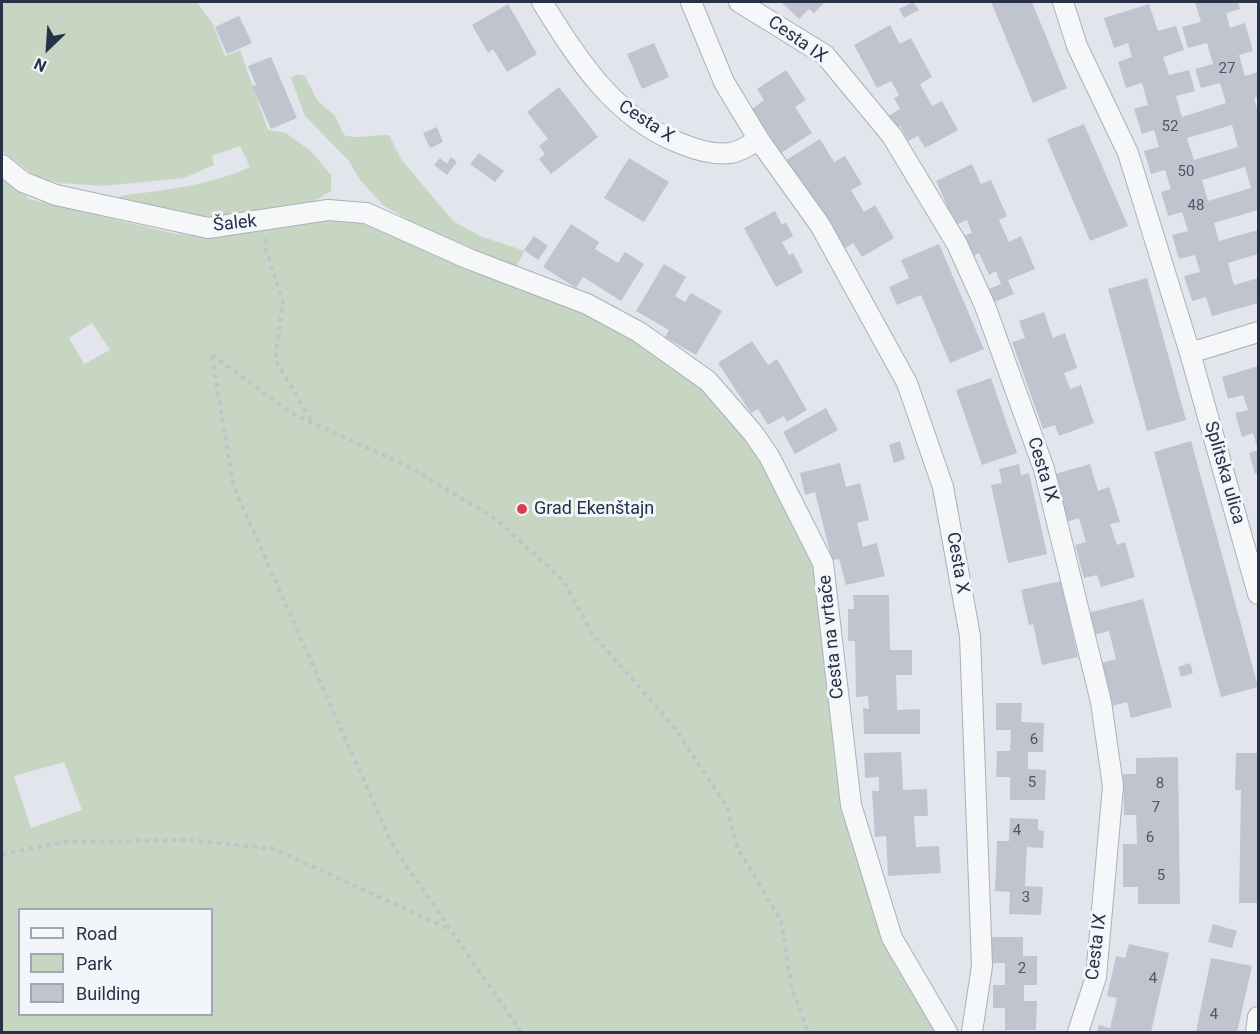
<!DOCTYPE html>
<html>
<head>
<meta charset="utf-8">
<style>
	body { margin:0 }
	#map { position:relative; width:1260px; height:1034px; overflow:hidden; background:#e2e6ec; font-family:Roboto,sans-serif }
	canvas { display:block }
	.frame { position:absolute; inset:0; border:3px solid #283246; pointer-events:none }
	.legend { position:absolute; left:18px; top:908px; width:195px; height:108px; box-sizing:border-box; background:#f2f5f9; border:2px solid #a1a7b1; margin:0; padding:8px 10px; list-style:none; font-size:18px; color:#283246 }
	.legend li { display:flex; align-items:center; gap:12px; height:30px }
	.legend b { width:30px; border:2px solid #a1a7b1 }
	.north { position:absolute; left:18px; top:18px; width:60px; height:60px; -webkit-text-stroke:4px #f2f5f9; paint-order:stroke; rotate:205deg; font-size:16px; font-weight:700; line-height:24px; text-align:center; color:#283246 }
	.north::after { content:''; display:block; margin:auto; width:21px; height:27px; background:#283246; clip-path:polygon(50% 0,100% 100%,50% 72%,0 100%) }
</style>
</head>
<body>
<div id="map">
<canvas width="1260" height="1034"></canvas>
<div class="frame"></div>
<ul class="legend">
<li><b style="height:8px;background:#f5f7f9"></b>Road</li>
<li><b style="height:16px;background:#c7d6c2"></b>Park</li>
<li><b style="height:16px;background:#bfc4cf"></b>Building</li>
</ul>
<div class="north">N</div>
</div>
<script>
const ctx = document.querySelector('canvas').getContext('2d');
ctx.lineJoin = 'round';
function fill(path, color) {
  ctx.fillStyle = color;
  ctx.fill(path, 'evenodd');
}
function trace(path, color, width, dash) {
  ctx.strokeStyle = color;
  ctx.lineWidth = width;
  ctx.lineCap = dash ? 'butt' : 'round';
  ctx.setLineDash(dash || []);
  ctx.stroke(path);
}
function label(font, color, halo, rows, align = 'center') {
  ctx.font = font + ' Roboto,sans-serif';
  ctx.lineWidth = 6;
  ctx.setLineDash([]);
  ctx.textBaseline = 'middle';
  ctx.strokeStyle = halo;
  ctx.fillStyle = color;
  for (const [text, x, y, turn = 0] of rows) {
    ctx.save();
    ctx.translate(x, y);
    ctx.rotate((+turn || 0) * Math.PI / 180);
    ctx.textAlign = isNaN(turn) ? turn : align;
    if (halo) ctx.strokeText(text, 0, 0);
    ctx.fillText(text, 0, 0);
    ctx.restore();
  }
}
const green = new Path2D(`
	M2,2h195l16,22 12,32 15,-6 28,80 18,3 25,18 20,24v16c-65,42 -138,25 -208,12l-4,-7c45,-6 89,-10 131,-29l-10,-21 -28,10 2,9 -30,13 -81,8 -43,-3 -22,-5 -36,-27z
	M298,74l7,2 12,24 18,16 9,19c16,5 29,-1 45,0l12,24 52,62 27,15 45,15 -9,15 -96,-39 -37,-22 -23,-25 -11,-19 -44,-45 -14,-38z
	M2,172l27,27 143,34 38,5 121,-22 37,3 229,95 114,76 48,56 59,121 29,242 92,223h-937zM92,323l18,27 -26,14 -15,-26zM64,762l18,48 -51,18 -17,-52zM20,910h192v104h-192z`);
const building = new Path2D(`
	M781,2h44l-11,11 -5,-4 -10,10z
	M913,2l6,8 -15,8 -5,-9z
	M991,2h41l35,86 -34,15z
	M1195,2h43l2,7 -14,4 4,15 15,-5 8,28 -14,4 6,21 13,-4v25l-4,1 4,14v98l-44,13 5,18 39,-11v24l-30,9 6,22 24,-7v25l-46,13 -6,-19 -14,4 -8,-25 16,-4 -5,-17 -16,4 -7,-24 16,-4 -6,-19 -14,4 -7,-24 10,-3 -6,-19 -14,4 -7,-23 15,-4 -5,-17 -12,4 -8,-25 14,-4 -6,-22 -16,5 -8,-26 14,-5 -4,-14 -14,5 -10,-30 45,-14 9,27 18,-5 8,24 -21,7 6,18 20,-5 6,21 -19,5 6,21 44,-14 -6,-20 -19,5 -6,-19 18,-5 -6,-21 -19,5 -6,-21 19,-5zM1232,125l6,22 -44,13 -7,-22zM1245,167l6,21 -43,13 -6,-21z
	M508,4l29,50 -30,18 -14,-23 -5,4 -16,-28z
	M239,16l13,27 -25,11 -12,-27z
	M890,25l10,19 11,-6 21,39 -12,7 12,22 10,-5 16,29 -33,18 -7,-12 -10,5 -8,-15 -6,4 -7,-13 13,-8 -6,-11 5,-3 -8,-14 -14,7 -23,-43z
	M654,43l15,34 -27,12 -15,-35z
	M271,57l26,61 -26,11 -19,-43 4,-1 -8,-19z
	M786,70l20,30 -11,7 17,26 -31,20 -29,-44 12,-9 -7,-11z
	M559,87l39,50 -47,37 -12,-15 6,-5 -6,-8 9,-7 -21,-27z
	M1084,124l44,102 -38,15 -43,-102z
	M437,127l6,15 -13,6 -7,-15z
	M820,139l14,23 11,-6 17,28 -11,6 13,22 11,-7 19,33 -32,19 -9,-14 -9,6 -58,-89z
	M479,153l25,18 -9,11 -25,-18z
	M451,157l6,5 -10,13 -13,-10 6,-7 7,6z
	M629,158l40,24 -25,40 -40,-24z
	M972,164l9,20 10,-4 16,36 -8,4 10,22 12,-6 14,33 -27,11 6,14 -19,8 -6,-13 12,-5 -5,-13 -7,4 -10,-22 -7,4 -9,-21 9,-3 -5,-13 -11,5 -20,-44z
	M775,211l7,14 4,-3 7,14 -11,6 7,13 4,-2 10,19 -27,15 -32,-59z
	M571,224l28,18 -4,7 23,14 7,-11 19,12 -23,37 -38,-24 -7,11 -33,-21z
	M534,236l14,10 -10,14 -14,-10z
	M939,244l45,105 -34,14 -29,-68 -24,10 -8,-18 20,-9 -8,-18z
	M664,264l22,13 -11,19 10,6 6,-9 31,18 -26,44 -31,-18 4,-7 -33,-19z
	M1147,278l39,142 -39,11 -39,-142z
	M1044,312l9,26 12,-5 12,35 -13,5 6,16 11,-4 13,38 -35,13 -4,-11 -12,4 -31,-87 13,-4 -6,-17z
	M752,341l16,24 9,-6 30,51 -20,12 -3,-6 -16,9 -10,-16 -7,4 -33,-50z
	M1258,366v84l-5,-17 -11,4 -7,-24 13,-3 -5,-15 -15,4 -6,-22z
	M991,378l26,75 -35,12 -26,-75z
	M826,408l12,22 -43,24 -12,-22z
	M900,441l5,18 -11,4 -5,-18z
	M1191,441l67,246 -37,10 -67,-245z
	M1258,450v23l-3,1 -6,-21z
	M840,463l6,24 14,-4 9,37 -12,3 6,24 14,-4 8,33 -39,9 -7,-26 -7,1 -17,-68 -10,3 -5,-22z
	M1019,464l2,11 8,-2 18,81 -39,9 -17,-78 11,-2 -3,-14z
	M1090,464l8,27 11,-4 11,35 -10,2 7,21 8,-3 10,35 -34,10 -4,-12 -13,3 -9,-33 11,-3 -7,-24 -12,4 -15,-47z
	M1061,581l17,76 -36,8 -9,-41 -4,1 -8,-35z
	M853,595h36l1,55h22v25h-16l1,35 23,-1v25h-56l-1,-26 6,1 -1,-13 -12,1 -1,-56h-7v-32h6z
	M1143,599l29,108 -41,11 -4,-16 -15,4 -11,-43 15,-4 -7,-28 -15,4 -6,-22z
	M1190,663l3,10 -12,4 -3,-10z
	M996,703h26l-1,19 23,1 -1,29h-15v17l18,1 -1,30h-35v-23h-14l1,-26h13l1,-21h-15z
	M901,752l2,38 24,-1 1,27h-14l2,31 23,-1 2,27 -53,3 -2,-40 -11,1 -3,-46h7v-14l-14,1 -1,-25z
	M1236,753h22v150h-19l2,-113h-6z
	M1178,757l2,147h-42v-17h-15v-43h14l-1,-29h-12l-1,-41h13v-16z
	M1010,818l28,1v11l6,1 -1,17 -16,-1 -2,39 18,1 -2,28 -32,-1 1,-22 -15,-1 2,-50h12z
	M1213,924l24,7 -5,17 -24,-6z
	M991,937h32v19h14v29h-13v16h13l-1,29h-31v-22h-12v-23h12v-22h-14z
	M1129,944l40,9 -18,79h-54l2,-7 11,3 7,-30 -10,-2 9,-40 9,2z
	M1211,958l41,8 -15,66h-41z`);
const path = new Path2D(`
	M266,239v10l17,54 -8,56 37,63
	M212,355l81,59 116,53 87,52 67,61 28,52 83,95 53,80 10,40 44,74 11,68 16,43
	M212,356l21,129 160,361 128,186
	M2,854l63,-12 125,-2 84,9 173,79`);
const minor = new Path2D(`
	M542,2c35,56 71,114 135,140 17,7 34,13 53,11 10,-1 21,-9 29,-13
	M691,2l33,80 35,58 61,85 87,158 36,104 27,149 12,330 -10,66
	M739,2l86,53 67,81 65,108 28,62 59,163 57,233 12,84 -17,191 -18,55
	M1063,2l14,44 51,107 62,200 68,-21
	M2,165l21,17 33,13 152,33 120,-18 38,3 103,46 118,45 52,28 69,49 45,52 16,23 54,107 28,242 41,133 55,94
	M1190,353l68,241
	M1256,1032l2,-15`);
const markers = [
	[522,509,6,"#db3d4f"]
];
const numberNames = [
	["27",1227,69],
	["52",1170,127],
	["50",1186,172],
	["48",1196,206],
	["6",1034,740],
	["5",1032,783],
	["8",1160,784],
	["7",1156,808],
	["4",1017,831],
	["6",1150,838],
	["5",1161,876],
	["3",1026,898],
	["2",1022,969],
	["4",1153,979],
	["4",1214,1015]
];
const streetNames = [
	["Cesta IX",797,40,35],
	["Cesta X",646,122,33],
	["Šalek",235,224,-6],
	["Cesta IX",1042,470,73],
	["Splitska ulica",1224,473,74],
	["Cesta X",957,563,80],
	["Cesta na vrtače",832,637,-96],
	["Cesta IX",1097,947,-83]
];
const poiNames = [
	["Grad Ekenštajn",534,509]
];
fill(green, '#c7d6c2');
fill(building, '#bfc4cf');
trace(minor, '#aab0ba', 22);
trace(path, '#c0c4ca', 4, [4.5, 4.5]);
trace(minor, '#f5f7f9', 20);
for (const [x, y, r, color] of markers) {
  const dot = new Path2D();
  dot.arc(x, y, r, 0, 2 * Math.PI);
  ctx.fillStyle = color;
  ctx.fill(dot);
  trace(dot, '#f2f5f9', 2);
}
label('15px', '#4e5668', null, numberNames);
label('18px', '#283246', '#f2f5f9', streetNames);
label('18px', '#283246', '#f2f5f9', poiNames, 'left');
</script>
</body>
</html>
